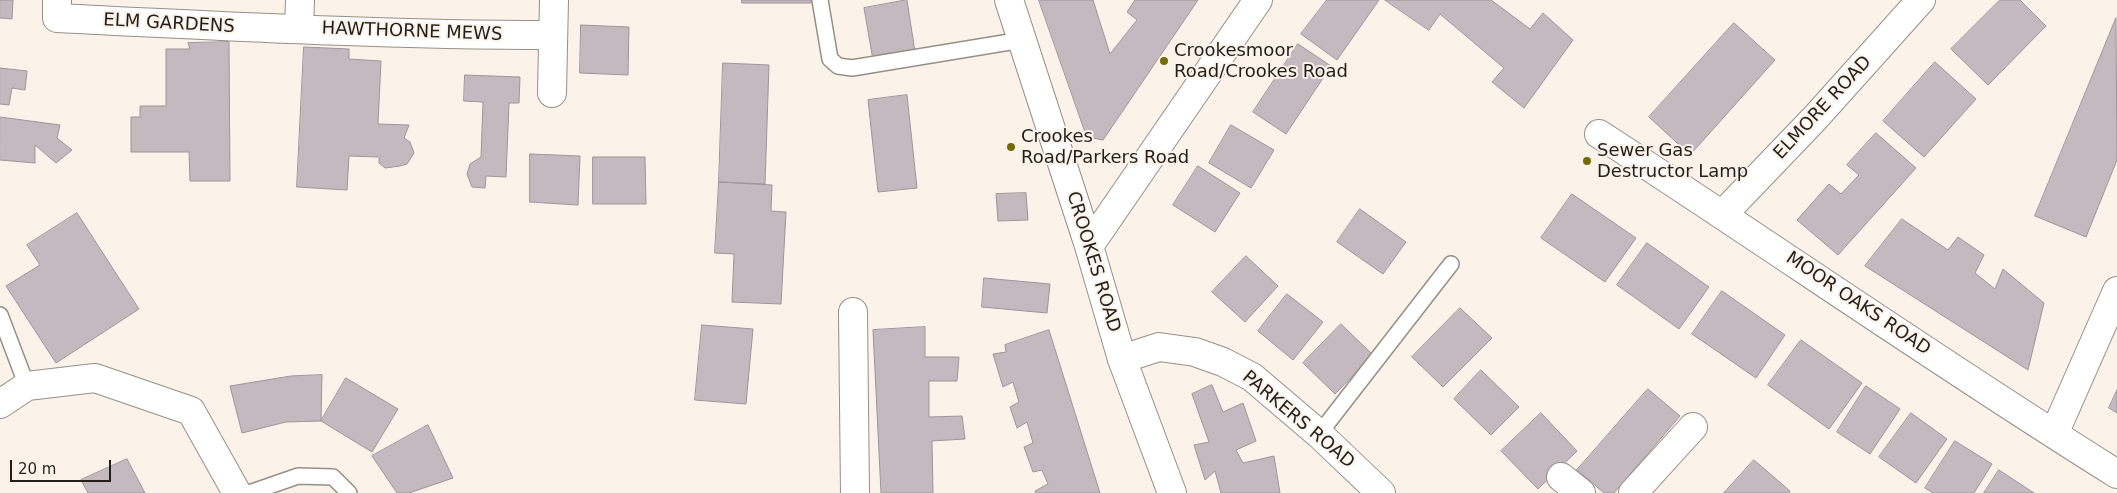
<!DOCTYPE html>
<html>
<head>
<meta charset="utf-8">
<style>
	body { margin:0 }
	#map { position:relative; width:2117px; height:493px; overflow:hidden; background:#fbf3e9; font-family:"DejaVu Sans",sans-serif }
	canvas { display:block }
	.scale { position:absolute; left:10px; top:460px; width:101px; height:22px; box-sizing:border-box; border:2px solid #221f1b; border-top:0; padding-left:6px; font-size:15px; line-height:18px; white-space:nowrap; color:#221f1b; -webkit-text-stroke:4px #fbf3e9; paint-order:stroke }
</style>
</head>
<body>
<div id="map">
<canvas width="2117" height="493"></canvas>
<div class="scale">20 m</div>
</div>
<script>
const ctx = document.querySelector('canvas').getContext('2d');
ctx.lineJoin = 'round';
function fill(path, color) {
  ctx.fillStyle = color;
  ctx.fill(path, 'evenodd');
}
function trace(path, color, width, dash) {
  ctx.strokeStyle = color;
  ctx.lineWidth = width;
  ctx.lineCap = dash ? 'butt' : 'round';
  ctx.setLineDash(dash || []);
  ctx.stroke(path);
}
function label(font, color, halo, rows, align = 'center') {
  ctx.font = font + ' "DejaVu Sans",sans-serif';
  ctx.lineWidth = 4;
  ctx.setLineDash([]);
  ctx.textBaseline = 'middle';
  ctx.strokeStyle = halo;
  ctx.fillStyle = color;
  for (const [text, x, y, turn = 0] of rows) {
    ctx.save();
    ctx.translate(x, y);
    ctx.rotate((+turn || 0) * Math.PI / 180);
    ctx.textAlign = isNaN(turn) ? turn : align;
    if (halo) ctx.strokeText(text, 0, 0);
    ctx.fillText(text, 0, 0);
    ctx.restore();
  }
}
const building = new Path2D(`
	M0,0h13l-1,19 -12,-1z
	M742,0h69v3h-69z
	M907,0l8,52 -42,8 -9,-52z
	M1039,0h54l17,54 27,-34 -10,-8 8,-12h63l-95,140 -16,-3z
	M1327,0h52l-42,60 -36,-26z
	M1385,0h106l39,29 13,-16 30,27 -49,68 -32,-26 12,-14 -64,-54 -11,16z
	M2000,0h20l26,26 -58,59 -37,-36z
	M2116,18l1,142 -31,77 -51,-21z
	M1734,23l41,37 -85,95 -41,-38z
	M581,25l48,2 -1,48 -48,-2z
	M229,42l1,139h-40l-1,-29h-58v-35h9v-11h26v-57h24l-2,-6z
	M1298,44l33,22 -45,68 -33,-22z
	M304,47l45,2v10l32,2 -3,63 31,1 -5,13 6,4 4,11 -7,11 -7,2 -15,2 -6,-5v-6l-30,-1 -2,34 -50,-3z
	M1935,62l41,37 -52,58 -41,-36z
	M723,63l46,2 -4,119 -46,-2z
	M0,68l27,3 -2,19 -13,-2 -3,17 -9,-1z
	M465,75l55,2 -1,26h-10l-3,74 -20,-1 -1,12 -13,-1 -5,-13 3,-10 11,-7 2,-55 -19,-1z
	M907,95l10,93 -39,4 -10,-92z
	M0,117l60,8 -3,13 15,12 -16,13 -21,-18v18l-35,-3z
	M1231,125l43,25 -23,38 -42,-25z
	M1876,133l40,35 -78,87 -41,-35 32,-36 12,10 18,-19 -12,-10z
	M530,154l50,2 -2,49 -48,-3z
	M593,157h52l1,47h-53z
	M1198,166l42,27 -25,39 -42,-27z
	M719,182l53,3 -1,26 15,1 -5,92 -49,-2 2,-48 -19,-1z
	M1026,193l2,27 -30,1 -2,-27z
	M1572,194l64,44 -31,44 -64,-44z
	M1360,209l46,33 -23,32 -46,-32z
	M77,213l62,96 -83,54 -50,-77 34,-21 -13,-20z
	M1902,219l46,31 10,-13 26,18 -9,18 20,16 8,-20 41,34 -16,67 -163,-104z
	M1647,243l62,44 -30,42 -62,-44z
	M1246,256l32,30 -33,36 -33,-30z
	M984,278l66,6 -3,29 -65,-6z
	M1722,291l63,44 -29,43 -64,-44z
	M1287,294l36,28 -30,38 -35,-29z
	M1460,308l32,30 -49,49 -31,-30z
	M1341,324l32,31 -38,39 -32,-31z
	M702,325l51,4 -7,75 -51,-4z
	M925,327v30h34l-2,24h-28v36l33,-1 3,23 -33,2 1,52h-52l-8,-163z
	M1049,330l51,163h-64l-1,-2 13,-7 -6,-14 -9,2 -9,-25 9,-4 -6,-21 -10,6 -7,-21 9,-5 -6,-20 -10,5 -10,-33 13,-2 -1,-7z
	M1801,340l61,43 -33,46 -61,-44z
	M1481,370l38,37 -28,28 -37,-36z
	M322,375l-1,46 -35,1 -44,11 -12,-47 61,-10z
	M346,378l52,31 -26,43 -51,-31z
	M1212,385l11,27 20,-9 13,38 -20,9 7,13 31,-7 6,37h-59l-6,-22 -10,9 -11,-35 15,-3 -17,-48z
	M1866,386l34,23 -30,45 -33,-22z
	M1648,389l32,27 -66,77h-10l-27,-23z
	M2117,390v23l-8,-5z
	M1541,413l36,38 -39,38 -37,-38z
	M1911,413l36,26 -31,44 -37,-26z
	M428,425l25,53 -44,15h-12l-25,-37z
	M1955,441l37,23 -18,29h-41l-8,-5z
	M127,459l18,34h-57l-7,-13z
	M1754,460l36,31 -1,2h-65z
	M1999,470l35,23h-50z`);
const lane = new Path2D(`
	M820,0l10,59 8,7 14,2 170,-28
	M0,315l27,71
	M1319,434l132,-170
	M249,493l49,-17 35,1 16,16`);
const street = new Path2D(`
	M57,0v18c165,8 330,17 496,17
	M299,29l1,-29
	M552,93l2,-93
	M1599,134c173,112 343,231 518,340
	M1723,214l93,-97 105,-117
	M853,312l2,181
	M1122,359l37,-12 36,5 28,10 29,15 67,57 62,59
	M0,404l27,-18 68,-8 96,33 46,82
	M2054,434l63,-143
	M1561,477l20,16
	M1633,493l60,-66`);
const secondary = new Path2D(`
	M1009,0l80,246 33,113 50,134
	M1089,246l169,-246`);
const markers = [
	[1164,61,5,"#726c08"],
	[1011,147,5,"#726c08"],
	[1587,161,5,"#726c08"]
];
const streetNames = [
	["ELM GARDENS",169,24,3],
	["HAWTHORNE MEWS",412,32,2],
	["ELMORE ROAD",1823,108,-47],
	["CROOKES ROAD",1093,262,73],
	["MOOR OAKS ROAD",1858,304,34],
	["PARKERS ROAD",1298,420,40]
];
const poiNames = [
	["Crookesmoor",1174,51],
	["Road/Crookes Road",1174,72],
	["Crookes",1021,137],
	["Road/Parkers Road",1021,158],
	["Sewer Gas",1597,151],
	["Destructor Lamp",1597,172]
];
fill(building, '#c4b9bf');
trace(building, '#9f949a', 1);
trace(lane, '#968f86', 18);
trace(street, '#968f86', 30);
trace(secondary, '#968f86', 30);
trace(lane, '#fff', 15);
trace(street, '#fff', 28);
trace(secondary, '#fff', 28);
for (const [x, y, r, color] of markers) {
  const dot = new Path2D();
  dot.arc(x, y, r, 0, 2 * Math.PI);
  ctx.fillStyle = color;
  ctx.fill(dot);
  trace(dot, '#fbf3e9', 2);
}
label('18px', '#221f1b', '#fbf3e9', streetNames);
label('18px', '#221f1b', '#fbf3e9', poiNames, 'left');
</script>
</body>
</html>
